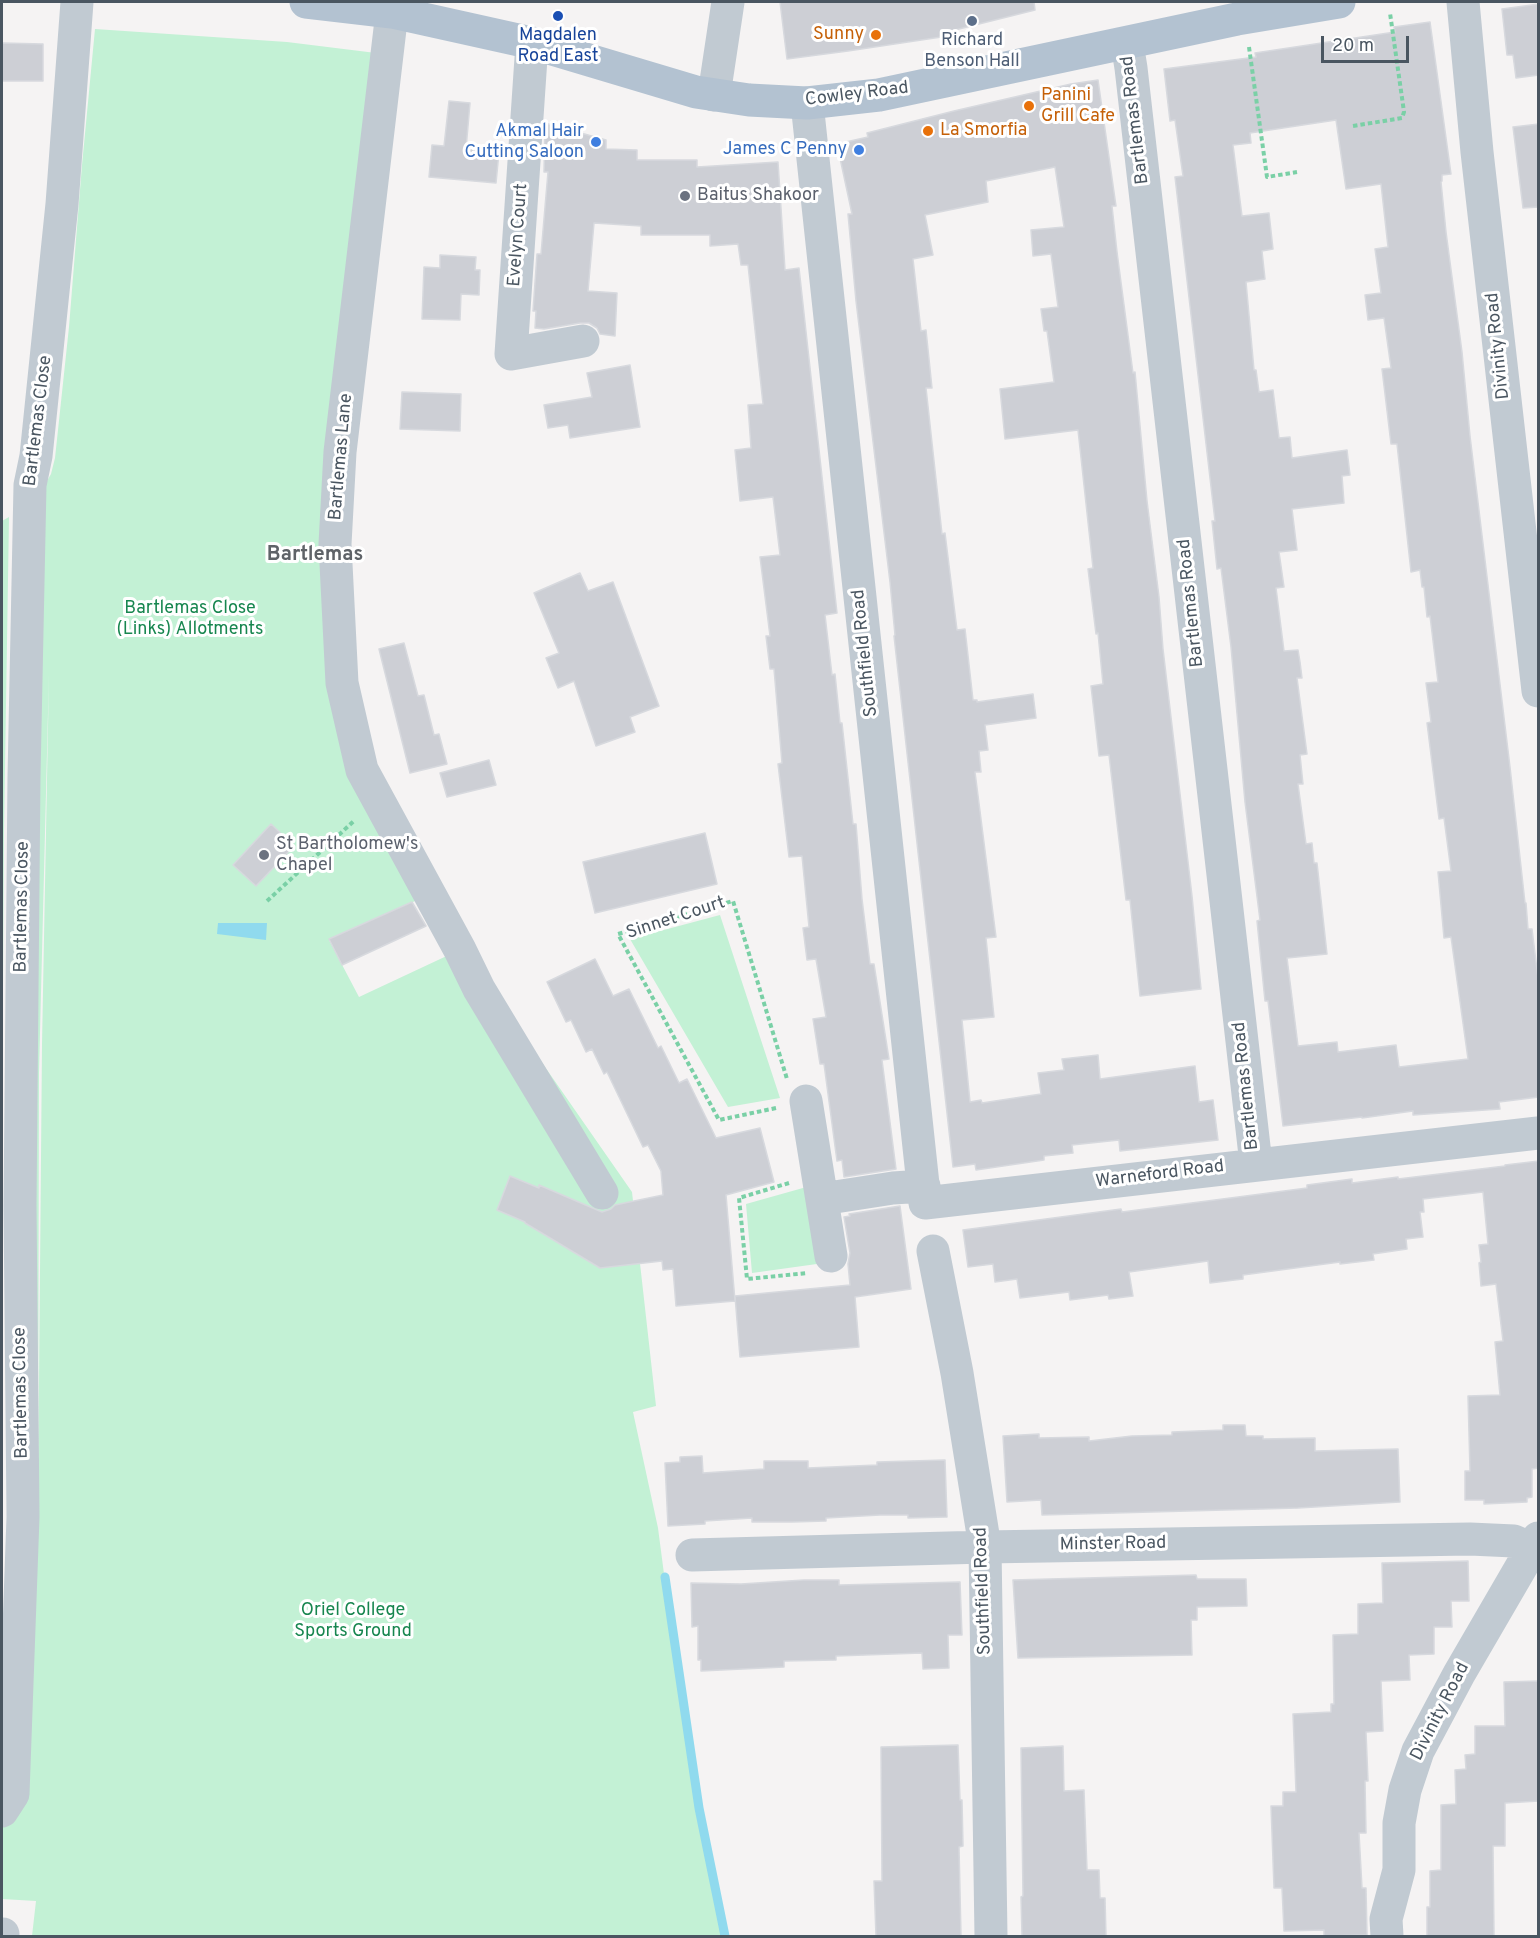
<!DOCTYPE html>
<html>
<head>
<meta charset="utf-8">
<style>
	body { margin:0 }
	#map { position:relative; width:1540px; height:1938px; overflow:hidden; background:#f5f3f3; font-family:Overpass,sans-serif }
	canvas { display:block }
	.frame { position:absolute; inset:0; border:3px solid #4a5661; pointer-events:none }
	.scale { position:absolute; left:1321px; top:36px; width:88px; height:27px; box-sizing:border-box; border:3px solid #4a5661; border-top:0; padding-left:8px; font-size:18px; line-height:21px; white-space:nowrap; color:#4a5661; -webkit-text-stroke:4px #fff; paint-order:stroke }
</style>
</head>
<body>
<div id="map">
<canvas width="1540" height="1938"></canvas>
<div class="frame"></div>
<div class="scale">20 m</div>
</div>
<script>
const ctx = document.querySelector('canvas').getContext('2d');
ctx.lineJoin = 'round';
function fill(path, color) {
  ctx.fillStyle = color;
  ctx.fill(path, 'evenodd');
}
function trace(path, color, width, dash) {
  ctx.strokeStyle = color;
  ctx.lineWidth = width;
  ctx.lineCap = dash ? 'butt' : 'round';
  ctx.setLineDash(dash || []);
  ctx.stroke(path);
}
function label(font, color, halo, rows, align = 'center') {
  ctx.font = font + ' Overpass,sans-serif';
  ctx.lineWidth = 6;
  ctx.setLineDash([]);
  ctx.textBaseline = 'middle';
  ctx.strokeStyle = halo;
  ctx.fillStyle = color;
  for (const [text, x, y, turn = 0] of rows) {
    ctx.save();
    ctx.translate(x, y);
    ctx.rotate((+turn || 0) * Math.PI / 180);
    ctx.textAlign = isNaN(turn) ? turn : align;
    if (halo) ctx.strokeText(text, 0, 0);
    ctx.fillText(text, 0, 0);
    ctx.restore();
  }
}
const green = new Path2D(`
	M95,29l192,13 89,11 -38,647 86,197 -95,43 30,57 94,-44 60,68 119,171 24,214 -23,6 25,116 29,222 35,186h-690l4,-35 -34,-2v-71l7,-8 22,-481 13,-853 7,-12 4,-16 14,-131 13,-162zM49,673l-7,371 -4,453 1,-424z
	M9,517l-5,313 -2,317v-626z
	M720,915l60,183 -52,9 -98,-168z
	M810,1186l14,77 -72,10 -6,-69z`);
const water = new Path2D(`
	M218,923h49l-1,17 -49,-6z`);
const stream = new Path2D(`
	M665,1577l34,231 26,128`);
const building = new Path2D(`
	M780,2h254l1,8 -88,22 1,4 -100,15 -61,8z
	M1539,4v71l-23,3 -3,-23h-6l-5,-46z
	M1430,22l21,152 -9,1v6l-1,1 5,50 16,120 8,84 40,331 15,136h1l2,26h4l7,57v111l-40,5 1,7 -87,6v-4l-51,7v-1l-79,9 -15,-125h-3l-8,-80 3,-1 -15,-118 -14,-155 -10,-79 -4,1 -5,-48h3l-40,-344 8,-1 -8,-56 -5,1 -6,-52 92,-12 -1,-4 140,-21 -1,-5zM1336,120l10,69 35,-5 7,63 -13,2 6,44 -16,2 3,25 16,-2 7,50 -9,1 9,75h6l14,128 9,-2 2,17h2l3,30 3,-1 8,66 -12,1 5,39 -4,1 12,96 5,-1 7,53 -13,1 6,66 7,-1 17,122 -69,8 -3,-22 -58,7 -1,-10 -39,4 -11,-88 40,-4 -10,-91h-3l-2,-20 -6,1 -8,-60h5l-3,-29 7,-1 -10,-76h5l-2,-16 -2,-12 -14,1 -8,-63 8,-1 -5,-35 18,-2 -5,-41 52,-6 -2,-27 8,-1 -3,-25 -55,8 -2,-21 -11,1 -6,-48 -14,2 -3,-22h-2l-8,-88 19,-3 -3,-28 11,-2 -4,-36 -27,3 -9,-71 18,-2 -1,-10z
	M2,43l41,1v37h-41z
	M1098,80l18,126h-4l5,46 16,121 2,-1 12,129 12,96 4,52 29,247 9,93 -61,7 -10,-96h-4l-17,-145 -10,1 -8,-70 12,-2 -5,-51 -2,1 -8,-65 5,-1 -15,-138 -73,9 -5,-50 54,-7 -7,-51h-3l-3,-22 17,-2 -7,-53 -18,2 -2,-26 33,-3 -9,-60 -69,14 2,21 -63,13 8,40 -20,4 8,72 5,-1 6,58h-6l16,146 3,-1 12,97 8,-1 8,71h4v2l56,-8 3,24 -51,7 3,25 -9,1 2,21h-6l21,165 -10,1 8,79 -32,3 8,82 11,-2 1,3 59,-9 -3,-21 26,-3 -2,-11 36,-4 2,24 95,-13 4,36 14,-2 5,40 -98,11 -1,-11 -47,5 1,8 -29,3v4l-68,10 -1,-6 -22,3 -59,-531 1,-1 -5,-53 -34,-281 -8,-87h4l-15,-70 31,-7 -1,-4 87,-22 117,-27z
	M449,101l21,2 -4,46 33,3 -3,31 -67,-6 3,-32 12,1z
	M545,123l61,17v9l31,1v10h60v7l81,-5 7,108 14,-2 38,345 -12,2 7,60 3,-1 5,49h2l11,101h3l6,75 8,65h4l15,95 -7,1 14,109 -52,8 -2,-17 -5,1 -13,-97h-4l-7,-45 13,-2 -10,-58 -9,1 -4,-32 6,-1 -7,-71 -13,1 -11,-93 4,-1 -8,-94h-4l-4,-33h4l-10,-79 20,-2 -7,-58 -33,4 -5,-51 16,-2 -3,-43 15,-1 -15,-139h-7l-3,-21 -28,2v-11h-69v-9l-47,-3 -6,68 29,2 -2,43 -15,-2 -3,-6 -8,-5h-9l-36,6 -9,-1 1,-17h-3l4,-57h4l7,-82h-4z
	M1539,124v83l-16,1 -10,-81z
	M440,255l36,2 -1,13h5l-1,25 -18,-1 -1,26 -38,-1 2,-52 16,1z
	M630,365l10,62 -70,11 -2,-13 -20,3 -4,-23 48,-8 -5,-24z
	M402,392l59,2 -1,37 -60,-2z
	M580,573l8,18 25,-9 46,124 -29,11 5,15 -39,14 -22,-65 -16,7 -12,-30 13,-5 -25,-60z
	M404,643l14,53 6,-1 10,40 5,-1 8,30 -37,9 -31,-124z
	M489,760l7,25 -49,12 -7,-24z
	M271,824l23,22 -38,40 -23,-21z
	M705,833l12,51 -122,29 -12,-51z
	M412,902l14,24 -84,39 -13,-26z
	M595,959l18,37 16,-7 29,59 3,-2 18,37 8,-4 29,59 44,-10 14,54 -48,13 9,106 -59,5 -3,-37 -10,1 -1,-9 -62,7 -75,-45v-1l-28,-12 13,-34 29,12v-3l63,27 9,-3 4,-4 48,-10 -2,-24 -13,-26 -5,2 -36,-75 -3,2 -12,-25 -6,3 -15,-32 -5,2 -19,-40z
	M1539,1161v307l-7,1v28l-5,1v4l-43,2v-4h-19v-29h5l-2,-75 32,-1 -5,-53 8,-1 -7,-57 -15,2 -2,-23 2,-1 -2,-17 9,-1 -5,-52 -60,7 1,13h-4l3,25 -17,2 1,10 -34,5 1,6 -34,4v-2l-97,13v4l-33,4 -2,-22 -79,11 4,24 -24,3 -1,-4 -38,5 -1,-8 -49,6 -3,-19 -22,3 -2,-18 -25,3 -5,-37 158,-21 1,3 116,-15 69,-9v-3l45,-6v4l46,-6v2l107,-13v-1z
	M900,1206l11,83 -56,8 4,50 -119,10 -5,-61 115,-11 -2,-21 2,-11 -6,-36 6,-1 -1,-2z
	M1223,1425h22l1,11h17v3l52,-1v13l83,-2 2,53 -102,6 -256,7 -1,-15 -34,2 -4,-66 36,-2v4l50,-1v4l43,-5 40,-1v-3l51,-2z
	M702,1456l1,17 61,-4v-8h44v7l69,-3v-3l68,-2 2,57 -39,1v-3h-28l-54,3v3l-34,1h-40v-4l-47,3v3l-37,2 -3,-63 15,-1v-5z
	M1468,1561l1,40h-18l1,26h-18v27l-25,1 1,25 -29,1 2,50 -17,1 2,49h-3l1,52h-7l3,55h4l1,47 -43,1v-6l-40,1 -2,-43h-8l-3,-82h12v-14h13l-3,-78 38,-2v-8h3l-1,-69 25,-1v-30l25,-1 -1,-40z
	M1196,1575l1,4h49l1,27 -50,1v13h-6l1,35 -174,3 -5,-78z
	M804,1580h35v5l121,-3 2,53h-14l1,33 -26,1 -1,-16 -86,3v4l-52,1v6l-83,4v-11h-3v-34l-6,1 -1,-44 50,1z
	M1539,1681v120l-34,2v43h-12l1,90h-67v-29h3v-36l11,-1v-65l15,-1 -1,-34 11,-1 -1,-14 10,-1v-28h30l-1,-44z
	M958,1745l2,55h2l1,46 -4,1 2,89h-85l-2,-55h8l-1,-134z
	M1063,1746l1,45 20,-1 3,80h12l1,28h5l1,38h-84l-1,-39 2,-1 -2,-148z`);
const path = new Path2D(`
	M1249,47l18,130 30,-5
	M1353,126l49,-8 2,-6 -14,-99
	M267,901l88,-81
	M776,1108l-57,12 -101,-186 115,-33 54,178
	M789,1183l-50,15 8,81 60,-6`);
const minor = new Path2D(`
	M1463,2l14,150 61,539
	M392,12l-52,440 -5,92 7,139 20,87 98,180 19,39 123,204
	M532,43l-21,311 72,-13
	M1127,43l4,25 125,1096
	M714,95l14,-93
	M807,103l118,1100 613,-70
	M806,1101l25,155
	M822,1199l71,-11 31,-2
	M933,1251l24,122 28,174 6,389
	M692,1555l293,-8 485,-8 44,2 18,8
	M2,1811l11,-17 10,-277 -3,-312 4,-428 6,-292 6,-29 26,-252 15,-202
	M2,1934h1
	M1387,1936l-1,-17 13,-49v-47l6,-33 13,-39 41,-77 79,-136`);
const major = new Path2D(`
	M306,2l86,10 140,31 164,49 53,8 58,3 72,-8 358,-76 102,-17`);
const markers = [
	[558,16,6,"#1a4fb4"],
	[972,21,6,"#5c6f8a"],
	[876,35,6,"#e8710a"],
	[1029,106,6,"#e8710a"],
	[928,131,6,"#e8710a"],
	[596,142,6,"#3f7fe0"],
	[859,150,6,"#3f7fe0"],
	[685,196,6,"#6b7280"],
	[264,855,6,"#6b7280"]
];
const foodNames = [
	["Sunny",864,35,"right"],
	["Panini",1041,96],
	["Grill Cafe",1041,117],
	["La Smorfia",940,131]
];
const transitNames = [
	["Magdalen",558,36],
	["Road East",558,57]
];
const serviceNames = [
	["Richard",972,41],
	["Benson Hall",972,62]
];
const streetNames = [
	["Cowley Road",857,95,-7],
	["Bartlemas Road",1136,120,-97],
	["Evelyn Court",519,235,-86],
	["Divinity Road",1499,346,-96],
	["Bartlemas Close",39,421,-83],
	["Bartlemas Lane",342,457,-85],
	["Bartlemas Road",1192,603,-96],
	["Southfield Road",866,653,-96],
	["Bartlemas Close",23,907,-89],
	["Sinnet Court",676,919,-18],
	["Bartlemas Road",1247,1086,-96],
	["Warneford Road",1160,1175,-7],
	["Bartlemas Close",22,1393,-91],
	["Minster Road",1113,1545,-1],
	["Southfield Road",984,1591,-92],
	["Divinity Road",1441,1712,-63]
];
const shopNames = [
	["Akmal Hair",584,132],
	["Cutting Saloon",584,153],
	["James C Penny",847,150]
];
const worshipNames = [
	["Baitus Shakoor",697,196],
	["St Bartholomew's",276,845],
	["Chapel",276,866]
];
const parkNames = [
	["Bartlemas Close",190,609],
	["(Links) Allotments",190,630],
	["Oriel College",353,1611],
	["Sports Ground",353,1632]
];
const neighbourhoodNames = [
	["Bartlemas",315,556]
];
fill(green, '#c3f1d5');
fill(water, '#90daee');
trace(stream, '#90daee', 9);
fill(building, '#cdcfd5');
trace(building, '#d7d9de', 1.5);
trace(path, '#7ad0a6', 4, [4.5, 3]);
trace(minor, '#c1cad2', 33);
trace(major, '#b3c2d1', 33);
for (const [x, y, r, color] of markers) {
  const dot = new Path2D();
  dot.arc(x, y, r, 0, 2 * Math.PI);
  ctx.fillStyle = color;
  ctx.fill(dot);
  trace(dot, '#fff', 2);
}
label('18px', '#c56008', '#fff', foodNames, 'left');
label('18px', '#164399', '#fff', transitNames);
label('18px', '#4e5e75', '#fff', serviceNames);
label('18px', '#4a5661', '#fff', streetNames);
label('18px', '#366cbe', '#fff', shopNames, 'right');
label('18px', '#5b616d', '#fff', worshipNames, 'left');
label('18px', '#17864f', '#fff', parkNames);
label('bold 20px', '#5f6368', '#fff', neighbourhoodNames);
</script>
</body>
</html>
